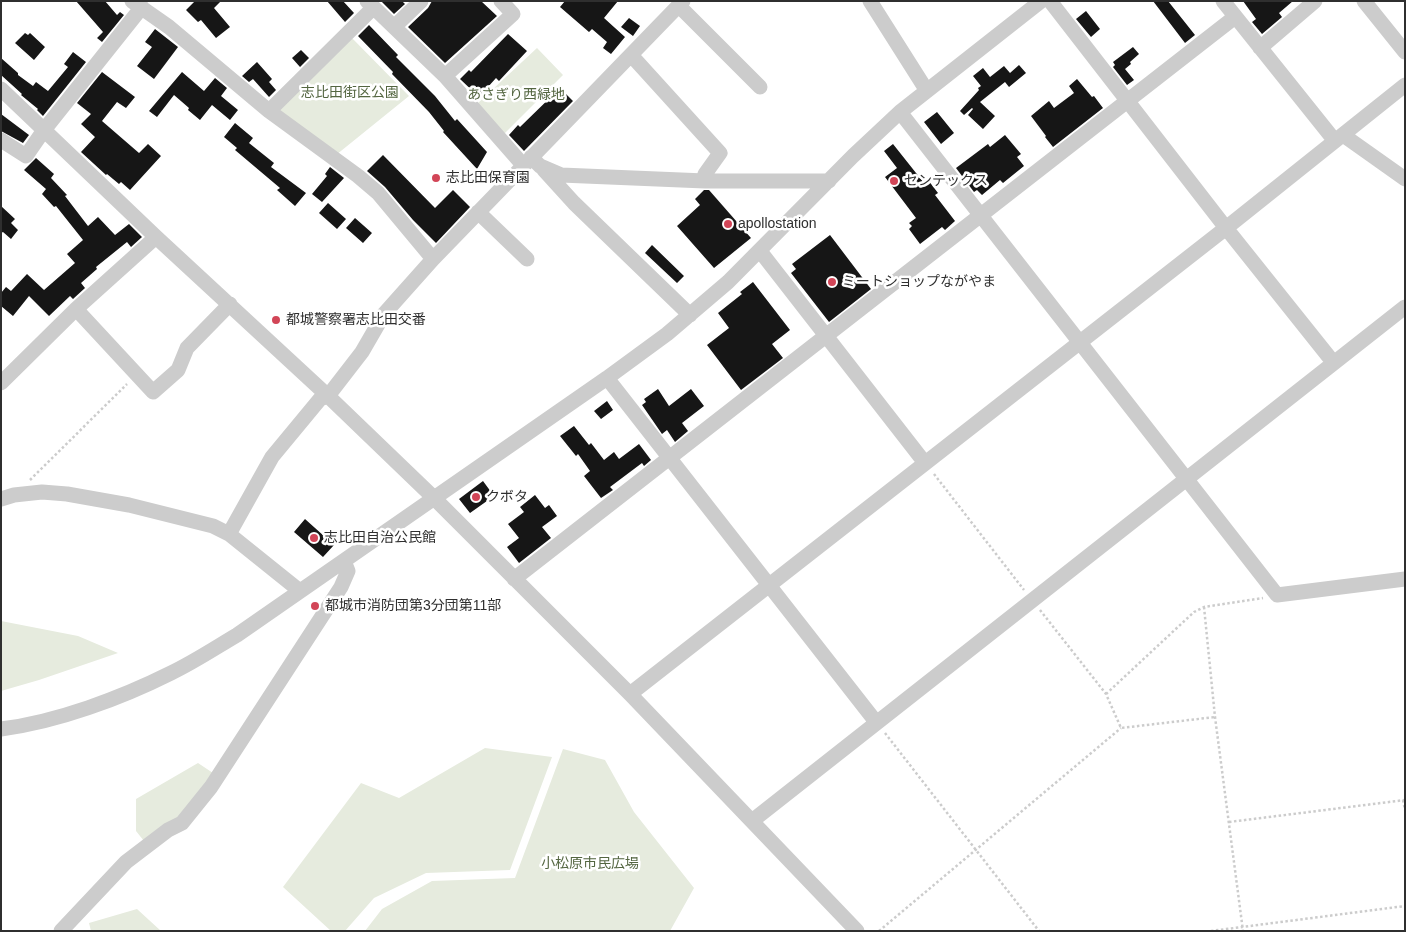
<!DOCTYPE html>
<html>
<head>
<meta charset="utf-8">
<style>
	body { margin:0 }
	#map { position:relative; width:1406px; height:932px; overflow:hidden; background:#fff; font-family:Helvetica,sans-serif }
	canvas { display:block }
	.frame { position:absolute; inset:0; border:2px solid #2f2f2f; pointer-events:none }
</style>
</head>
<body>
<div id="map">
<canvas width="1406" height="932"></canvas>
<div class="frame"></div>
</div>
<script>
const ctx = document.querySelector('canvas').getContext('2d');
ctx.lineJoin = 'round';
function fill(path, color) {
  ctx.fillStyle = color;
  ctx.fill(path, 'evenodd');
}
function trace(path, color, width, dash) {
  ctx.strokeStyle = color;
  ctx.lineWidth = width;
  ctx.lineCap = dash ? 'butt' : 'round';
  ctx.setLineDash(dash || []);
  ctx.stroke(path);
}
function label(font, color, halo, rows, align = 'center') {
  ctx.font = font + ' Helvetica,"Noto Sans JP",sans-serif';
  ctx.lineWidth = 5;
  ctx.setLineDash([]);
  ctx.textBaseline = 'middle';
  ctx.strokeStyle = halo;
  ctx.fillStyle = color;
  for (const [text, x, y, turn = 0] of rows) {
    ctx.save();
    ctx.translate(x, y);
    ctx.rotate((+turn || 0) * Math.PI / 180);
    ctx.textAlign = isNaN(turn) ? turn : align;
    if (halo) ctx.strokeText(text, 0, 0);
    ctx.fillText(text, 0, 0);
    ctx.restore();
  }
}
const green = new Path2D(`
	M350,36l59,60 -73,59 -59,-42z
	M537,48l26,27 -60,60 -25,-32z
	M1,621l77,15 40,17 -79,27 -38,11z
	M485,748l67,9 -42,113 -84,3 -52,25 -29,33h-14l-48,-44 78,-104 38,15z
	M563,749l42,11 29,52 60,76 -24,43h-305l17,-22 50,-28 83,-3z
	M198,763l18,12 -33,40 -39,26 -8,-10v-32z
	M137,909l24,22h-70l-2,-8z`);
const building = new Path2D(`
	M76,1h29l12,14 3,-3 4,3 -22,27 -5,-4 6,-6z
	M195,1h26l-7,7 16,19 -14,11 -15,-18 -3,2 -12,-12z
	M327,1h16l11,12 -9,9z
	M381,1h21l3,3 -11,10z
	M432,1h49l16,15 -52,47 -37,-36 20,-19z
	M565,1h53l-14,17 21,19 -14,17 -8,-6 4,-6 -15,-13 -3,3 -29,-25z
	M1153,1h15l27,34 -10,8z
	M1243,1h50l-14,12 3,4 -20,17 -10,-12 4,-3z
	M1086,11l14,18 -9,8 -15,-18z
	M629,18l11,8 -7,10 -12,-9z
	M369,25l29,30 -2,2 39,39 20,25 2,-2 30,33 -10,17 -34,-37 1,-1 -15,-19 -37,-38 1,-2 -35,-36z
	M155,29l23,18 -24,32 -17,-13 15,-19 -7,-5z
	M25,33l3,2 2,-2 15,14 -11,13 -19,-17z
	M508,34l19,17 -28,30 -3,-3 -17,19 -19,-18 9,-9 2,2z
	M1133,47l6,7 -9,8 1,2 -6,5 9,11 -7,5 -14,-18 2,-2 -2,-3z
	M301,50l8,8 -9,9 -8,-9z
	M73,52l13,10 -43,54 -6,-6 1,-1 -17,-14 1,-1 -21,-19v-17l17,15v2l15,11 3,-4 12,9 20,-24 -4,-3z
	M257,62l15,17 -3,3 7,8 -7,7 -16,-18 -4,3 -7,-6z
	M1019,65l7,8 -17,14 -4,-5 -25,20 15,14 -12,13 -15,-14 5,-6 -1,-1 -8,7 -4,-4 19,-21 -1,-2 3,-2 -8,-10 10,-8 7,9 14,-11 6,7z
	M102,72l33,25 -9,11 -9,-6 -15,19 37,32 9,-9 13,12 -31,34 -9,-8 -2,2 -12,-10 -1,1 -25,-23 14,-15 -14,-13 10,-10 -14,-11z
	M182,72l22,19 11,-13 12,10 -6,8 17,14 -8,10 -18,-15 -12,15 -12,-10 1,-2 -15,-13 -17,22 -8,-6z
	M1077,79l15,18 2,-1 9,12 -50,39 -8,-10 1,-1 -15,-20 18,-15 5,7 20,-15 -5,-7z
	M560,88l13,13 -49,50 -15,-16 9,-10 2,2z
	M937,112l17,21 -13,11 -17,-22z
	M1,114l28,21 -6,8 -22,-12z
	M235,123l18,15 -4,5 25,20 -3,4 35,26 -11,13 -18,-16 3,-2 -45,-38 2,-2 -13,-11z
	M1005,135l16,19 -4,3 7,9 -21,17 -3,-3 -18,15 -5,-5 -3,2 -18,-24 32,-24 2,3z
	M893,144l27,34 4,5 4,-3 10,13 -3,2 20,26 -10,9 -3,-3 -22,17 -11,-15 3,-3 -3,-3 7,-5 -31,-41 12,-9 -13,-17z
	M383,155l52,53 18,-18 17,17 -34,36 -23,-23 -28,-33 -18,-16z
	M36,158l18,16 -3,4 16,17 -2,1 23,30 10,-9 17,18 14,-11 13,13 -11,10 -4,-5 -31,25 1,2 -16,14 4,5 -12,11 -3,-3 -21,20 -20,-20 -16,20 -12,-10v-13l5,-6 5,4 16,-17 17,16 31,-27 -8,-9 16,-14 -27,-34 -2,1 -12,-13 4,-5 -22,-19z
	M330,167l14,11 -22,24 -10,-8 15,-18 -2,-2z
	M704,190h5l42,48 -37,30 -37,-42 23,-21 -5,-6z
	M328,203l18,16 -9,10 -18,-16z
	M1,206l14,13 -4,4 7,7 -7,9 -8,-7 -2,1z
	M355,218l17,15 -9,10 -17,-15z
	M830,235l41,54 -42,33 -38,-49 5,-4 -4,-5z
	M652,245l32,31 -7,7 -32,-30z
	M753,282l37,48 -18,14 11,14 -42,32 -34,-45 22,-17 -11,-15 24,-19 -2,-2z
	M658,389l11,17 22,-17 13,17 -22,17 6,8 -13,11 -8,-12 -5,4 -20,-29 4,-3 -2,-3z
	M607,401l6,9 -12,9 -7,-8z
	M574,426l15,19 2,-2 13,17 10,-8 5,7 20,-15 12,16 -7,6 -2,-3 -32,24 3,3 -12,8 -17,-22 6,-5 -12,-17 -2,2 -16,-20z
	M483,481l11,15 -24,17 -11,-14z
	M535,495l10,13 4,-3 8,11 -15,11 9,11 -32,25 -12,-16 12,-9 -11,-14 16,-12 -4,-5z
	M305,519l29,26 -11,12 -29,-25z`);
const path = new Path2D(`
	M934,474l90,116
	M30,480l97,-96
	M1204,607l11,110 28,214
	M1040,610l66,84 15,34 94,-11
	M1106,694l88,-82 10,-5 59,-9
	M885,733l154,198
	M1403,800l2,10
	M1229,822l176,-22
	M879,931l242,-203
	M1211,931l194,-25`);
const minor = new Path2D(`
	M132,1l37,26 100,84 89,65 20,17 55,66
	M367,1l78,75 78,89
	M870,1l57,90
	M1050,1l176,227 107,134
	M1223,1l112,140
	M1364,1l41,51
	M679,6l81,81
	M394,27l27,-26
	M1260,48l55,-47
	M631,55l89,98 -15,21v7
	M445,76l68,-62 -12,-13
	M1,89l155,148 172,159 105,101 197,197 227,237
	M269,111l104,-103
	M900,112l377,483 128,-16
	M1343,135l62,44
	M1,140l25,16 18,-26 98,-123
	M531,157l9,9 21,9 144,6h124
	M544,170l30,33 116,112
	M478,212l49,47
	M760,251l165,212
	M76,309l77,83 25,-22 9,-22 43,-44
	M607,378l269,344
	M1,383l75,-74 80,-72
	M1,499l13,-4 28,-3 25,2 62,11 84,21 16,8 71,57
	M229,534l43,-77 48,-58 8,-3 34,-44 22,-38 49,-55 250,-258
	M514,579l721,-562
	M630,694l596,-466 179,-143
	M1,729c56,-7 120,-31 170,-56 23,-11 44,-25 66,-38l370,-257 60,-44 61,-52 125,-126 47,-44 141,-111
	M752,821l653,-514
	M61,931l65,-69 42,-32 14,-7 29,-36 130,-200 7,-16 -4,-10`);
const markers = [
	[436,178,5,"#d24557"],
	[894,181,5,"#d24557"],
	[728,224,5,"#d24557"],
	[832,282,5,"#d24557"],
	[276,320,5,"#d24557"],
	[476,497,5,"#d24557"],
	[314,538,5,"#d24557"],
	[315,606,5,"#d24557"]
];
const parkNames = [
	["志比田街区公園",350,93],
	["あさぎり西緑地",516,95],
	["小松原市民広場",590,864]
];
const poiNames = [
	["志比田保育園",446,178],
	["センテックス",904,181],
	["apollostation",738,224],
	["ミートショップながやま",842,282],
	["都城警察署志比田交番",286,320],
	["クボタ",486,497],
	["志比田自治公民館",324,538],
	["都城市消防団第3分団第11部",325,606]
];
fill(green, '#e6ebde');
fill(building, '#161616');
trace(path, '#ccc', 2.5, [2.5, 2.5]);
trace(minor, '#ccc', 15);
for (const [x, y, r, color] of markers) {
  const dot = new Path2D();
  dot.arc(x, y, r, 0, 2 * Math.PI);
  ctx.fillStyle = color;
  ctx.fill(dot);
  trace(dot, '#fff', 2);
}
label('14px', '#546641', '#fff', parkNames);
label('14px', '#2f2f2f', '#fff', poiNames, 'left');
</script>
</body>
</html>
